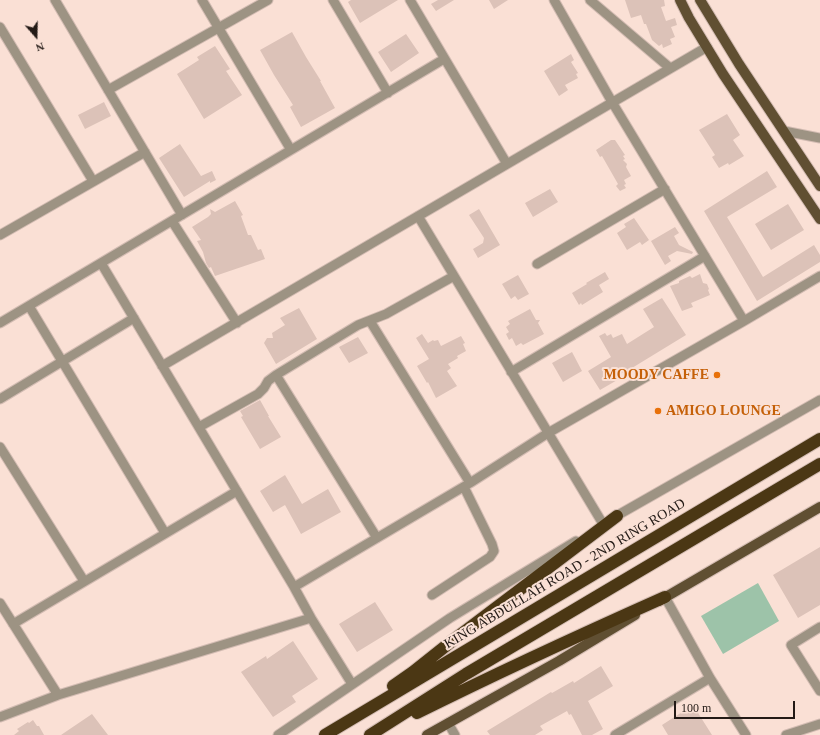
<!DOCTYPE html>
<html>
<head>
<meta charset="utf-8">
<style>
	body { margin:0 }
	#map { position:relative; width:820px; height:735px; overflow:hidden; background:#fae0d5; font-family:Georgia,serif }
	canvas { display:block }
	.north { position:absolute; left:16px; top:16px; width:40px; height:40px; -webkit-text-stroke:3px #fae0d5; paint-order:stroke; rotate:160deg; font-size:11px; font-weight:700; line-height:16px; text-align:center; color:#231a16 }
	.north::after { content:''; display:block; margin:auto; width:14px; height:18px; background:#231a16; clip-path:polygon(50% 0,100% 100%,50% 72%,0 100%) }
	.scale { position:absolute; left:674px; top:701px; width:121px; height:18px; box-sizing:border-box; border:2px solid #231a16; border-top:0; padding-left:5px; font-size:12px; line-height:14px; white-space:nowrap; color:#231a16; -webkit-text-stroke:3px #fae0d5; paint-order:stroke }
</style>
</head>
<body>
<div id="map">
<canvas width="820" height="735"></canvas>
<div class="north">N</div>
<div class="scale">100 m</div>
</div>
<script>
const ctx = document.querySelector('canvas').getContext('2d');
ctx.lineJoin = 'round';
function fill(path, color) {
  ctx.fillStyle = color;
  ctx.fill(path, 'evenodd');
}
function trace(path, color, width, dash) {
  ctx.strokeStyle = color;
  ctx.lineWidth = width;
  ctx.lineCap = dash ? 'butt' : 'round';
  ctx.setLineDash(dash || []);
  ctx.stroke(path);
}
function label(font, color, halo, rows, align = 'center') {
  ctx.font = font + ' Georgia,serif';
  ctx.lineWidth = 4;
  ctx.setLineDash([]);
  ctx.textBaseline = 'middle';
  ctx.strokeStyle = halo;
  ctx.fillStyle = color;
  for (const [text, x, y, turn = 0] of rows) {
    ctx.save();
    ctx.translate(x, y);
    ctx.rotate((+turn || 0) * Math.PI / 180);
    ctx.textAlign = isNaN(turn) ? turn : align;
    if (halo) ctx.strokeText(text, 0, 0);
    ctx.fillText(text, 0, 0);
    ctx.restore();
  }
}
const green = new Path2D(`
	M758,583l21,38 -56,33 -22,-38z`);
const building = new Path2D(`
	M351,0h47l-38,23 -12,-21z
	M438,0h16l-18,11 -5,-7z
	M489,0h19l-14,9z
	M625,0h39l1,6 -4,1 5,14 9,-3 2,7 -6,2 4,10 -5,2 2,5 -9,4 -1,-4 -3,2 -7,-6 -6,-16h-2l-3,-9 -10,3z
	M292,32l14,25 15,24h-1l15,27 -34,19 -11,-20 3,-2 -19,-30 -14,-25z
	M406,34l13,19 -28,19 -13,-20z
	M215,46l15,23 -4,2 16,24 -38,24 -27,-45 22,-14 -2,-3z
	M571,54l3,6 -3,2 7,11 -2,1 2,4 -13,7 3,5 -9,6 -15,-25z
	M104,102l7,14 -26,13 -7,-14z
	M727,114l13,21 -7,5 11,16 -15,9 -1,-2 -9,5 -7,-11 3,-2 -16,-25z
	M611,140h4l10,15 -2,1 2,3 -2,1 4,4 -1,3 5,9 -7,4 2,4 -2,1 2,3 -6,3 -4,-5 2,-2 -16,-28 -2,1 -4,-7z
	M180,144l21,32 11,-5 4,9 -6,3v-2l-26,16 -25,-39z
	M767,171l10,16 -50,30 36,60 51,-32 6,10v7l-63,39 -53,-90z
	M550,189l8,13 -25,15 -8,-14z
	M235,201l8,14 -2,1 7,19h3l7,15 3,-1 4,10 -50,17 -4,-9 -2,1 -3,-5 -3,-11 -6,-11 4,-1 -9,-13 16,-10 3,-3 -1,-5 5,3z
	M788,204l16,26 -33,20 -16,-26z
	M479,209l21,36 -22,13 -5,-9 10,-6 1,-5 -15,-23z
	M634,218l15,22 -7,5 -2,-3 -13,8 -10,-17 9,-6 -2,-3z
	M675,227l4,6 -5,3 5,9 14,7 -1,2 -15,-3 -9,5 3,5 -6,4 -14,-24z
	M605,272l4,7 -10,6 4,7 -21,13 -1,-2 -2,2 -7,-12 15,-9 -1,-1z
	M700,274l3,9 4,1 2,5 -1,1 2,5 -19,8 2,4 -11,4 -12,-25 9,-3v-2l11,-5 2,2z
	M518,275l11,19 -11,6 -3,-4 -4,3 -9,-15z
	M662,298l24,37 -54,33 -1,3 -3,1 -2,-1 -10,5 3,3 -19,11 -12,-19 23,-14 -12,-21 6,-3 2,3 4,-2 2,4 9,-4 5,10 27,-17 -11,-18z
	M299,308l18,31 -41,25 -12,-21 3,-5h6l-1,-5 13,-8 -5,-7z
	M530,309l6,11h4l-2,3 6,11 -21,11 -2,-2 -5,3 -4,-8 -3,2 -3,-6 3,-2 -3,-5 4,-3 -2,-3z
	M422,334l6,9 5,-3 1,1 4,-1 3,6 20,-10 4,7 -2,1 3,7 -9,5 1,2 -10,6 3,4 -4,3 10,15 -21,12 -8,-16 -1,1 -10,-17 12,-7 -13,-21z
	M358,337l10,16 -19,10 -10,-16z
	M572,352l10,19 -19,11 -11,-19z
	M260,400l9,16h-1l13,21 -21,12 -19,-32 2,-1 -3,-5z
	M285,475l17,29 26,-15 13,23 -40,22 -16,-29 -12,7 -13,-21z
	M820,547v58l-22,13 -25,-43z
	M375,602l18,28 -36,22 -18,-28z
	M293,641l25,38 -26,17 4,6 -23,15 -32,-45 25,-16 1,3z
	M601,666l12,20 -25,15 15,28 -11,6h-10l-11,-21 -2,1 -2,-4 -27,15 3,4 -8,5h-45l-3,-4 64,-39 1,1 21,-12 1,2z
	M693,705l19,30h-44l-6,-10z
	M92,714l16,21h-47z
	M33,720l4,6h2l5,9h-30l5,-4 -2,-2 11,-7 1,1z`);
const minor = new Path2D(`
	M55,0l127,215
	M202,0l89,150
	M333,0l55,93
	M410,0l97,164
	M554,0l58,102 132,219
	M590,0l80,68
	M0,27l93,154
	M108,90l160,-90
	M784,131l36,7
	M418,216l185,308
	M172,221l65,102
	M0,235l145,-83
	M101,263l193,324 17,31 41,66
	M537,264l128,-75
	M29,306l136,227
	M370,321l100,162
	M0,323l444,-264
	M162,366l545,-319
	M511,372l194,-116
	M276,375l101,163
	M0,399l134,-81
	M199,427l59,-33 6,-6 4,-7 8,-6 82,-50 28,-11 68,-38
	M0,447l84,134
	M611,519l209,-119
	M294,587l176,-104 78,-50 196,-112 76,-45
	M432,595l58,-38 4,-6 -2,-7 -28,-57
	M665,597l45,81 36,57
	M0,603l58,92
	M13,624l224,-133
	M820,627l-29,18 29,46
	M0,717l58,-22 253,-77
	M448,723l7,12
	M278,735l172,-117 126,-77
	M615,735l95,-57
	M786,735l34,-11`);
const major = new Path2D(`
	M680,0l9,18 34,56 97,145
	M700,0l39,64 81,122
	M659,601l161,-94
	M427,735l132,-74 76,-46`);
const highway = new Path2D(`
	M393,686l20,-14 39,-31 165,-125
	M417,713c82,-41 165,-79 248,-116
	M325,735l495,-296
	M370,735l96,-61 354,-210`);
const markers = [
	[717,375,4,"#e8710a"],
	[658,411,4,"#e8710a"]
];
const foodNames = [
	["MOODY CAFFE",709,375],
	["AMIGO LOUNGE",666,411,"left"]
];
const streetNames = [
	["KING ABDULLAH ROAD - 2ND RING ROAD",565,574,-31]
];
fill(green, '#9dc3a9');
fill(building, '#dcc2b8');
trace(minor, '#d3bcb3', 11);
trace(major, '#d3bcb3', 12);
trace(highway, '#d3bcb3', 14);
trace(minor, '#9d9383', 9);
trace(major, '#604f32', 10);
trace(highway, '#4b3714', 12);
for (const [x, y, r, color] of markers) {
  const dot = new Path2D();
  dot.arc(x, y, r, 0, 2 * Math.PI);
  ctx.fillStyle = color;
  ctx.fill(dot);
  trace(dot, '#fae0d5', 1.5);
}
label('bold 14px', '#c56008', '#fae0d5', foodNames, 'right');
label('14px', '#231a16', '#fae0d5', streetNames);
</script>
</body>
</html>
